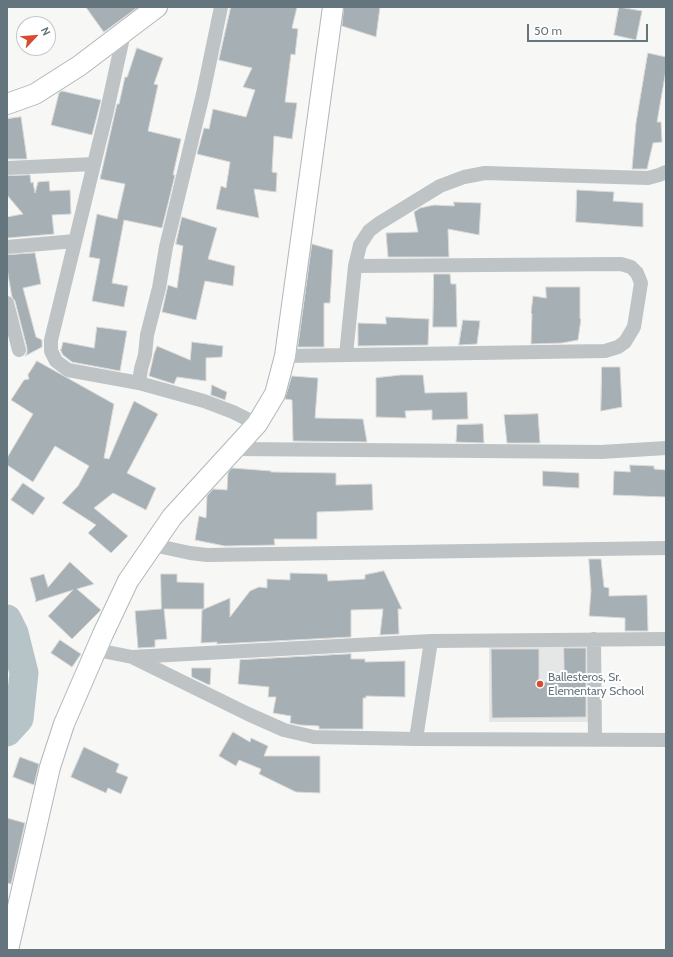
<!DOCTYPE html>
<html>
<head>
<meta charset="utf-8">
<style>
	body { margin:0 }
	#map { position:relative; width:673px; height:957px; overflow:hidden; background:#f7f7f5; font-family:Cabin,sans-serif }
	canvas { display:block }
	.frame { position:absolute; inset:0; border:8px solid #64757e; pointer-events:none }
	.north { position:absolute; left:16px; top:16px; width:40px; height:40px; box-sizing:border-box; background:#fff; border:1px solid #c1c8cb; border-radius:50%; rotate:64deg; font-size:11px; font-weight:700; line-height:16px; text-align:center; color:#64757e }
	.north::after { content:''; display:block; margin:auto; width:14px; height:18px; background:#db4931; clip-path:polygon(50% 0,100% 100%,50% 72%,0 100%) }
	.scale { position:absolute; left:527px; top:24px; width:121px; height:18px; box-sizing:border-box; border:2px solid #64757e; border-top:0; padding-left:5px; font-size:12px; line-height:14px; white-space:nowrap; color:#64757e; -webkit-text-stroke:3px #fff; paint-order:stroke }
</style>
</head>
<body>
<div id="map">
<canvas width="673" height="957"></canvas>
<div class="frame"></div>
<div class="north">N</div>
<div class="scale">50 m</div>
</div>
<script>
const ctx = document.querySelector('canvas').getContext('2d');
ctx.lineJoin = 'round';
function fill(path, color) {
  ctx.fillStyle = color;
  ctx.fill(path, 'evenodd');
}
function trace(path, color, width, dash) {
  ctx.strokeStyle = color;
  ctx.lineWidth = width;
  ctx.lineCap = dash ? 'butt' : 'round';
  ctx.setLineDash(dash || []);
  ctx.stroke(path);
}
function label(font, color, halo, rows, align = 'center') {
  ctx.font = font + ' Cabin,sans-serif';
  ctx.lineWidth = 4;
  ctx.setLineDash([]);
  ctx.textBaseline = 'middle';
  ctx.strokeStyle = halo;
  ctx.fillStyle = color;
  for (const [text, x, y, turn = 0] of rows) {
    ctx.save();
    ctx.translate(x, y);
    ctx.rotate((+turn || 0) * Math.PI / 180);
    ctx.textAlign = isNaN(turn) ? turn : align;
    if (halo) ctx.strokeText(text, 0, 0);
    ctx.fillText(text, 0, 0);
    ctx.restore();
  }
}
const built = new Path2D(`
	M591,642v80h-102v-76z`);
const river = new Path2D(`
	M7,619l7,14 10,40 -5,46 -12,13`);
const building = new Path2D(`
	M86,7h52l-34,25z
	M231,7h66l-5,21 6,1 -3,26 -4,-1 -6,48 12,1 -5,36 -18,-3 -2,36 5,1 -1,19 -22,-3 5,29 -43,-9 5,-23 5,2 4,-26 -33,-8 7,-26 5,1 4,-20 33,8 9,-27 -12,-3 9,-19 -33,-8z
	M344,7h36l-4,30 -34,-11z
	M619,7l23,4 -6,29 -22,-5z
	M137,48l26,10 -9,26 4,1 -10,46 33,8 -8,36h2l-13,53 -38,-8 -12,63 16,3 -4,21 -32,-6 8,-42 -11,-2 8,-43 20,5 8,-35 -25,-5 17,-75h2l6,-27h2z
	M648,53l18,4v13l-9,52h4l1,20 -9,1 -6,26h-15l4,-46z
	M62,91l39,9 -9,35 -41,-10 8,-32z
	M21,117l6,42h-20v-40z
	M30,175l1,8 2,-1 2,11 3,-11 11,-1 1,10 20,-1 1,24 -19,1 2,19 -47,4v-21l16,-3 -16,-19v-19z
	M577,190l37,2 -1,9 30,2v24l-67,-5z
	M454,202l27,1 -2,32 -31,-6 1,28h-61l-2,-24 32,-1 -4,-20 6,-4 14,-3 20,1z
	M182,217l35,11 -9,31 27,7 -2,20 -28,-5 -9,39 -34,-8 6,-27 9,3 6,-42 -7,-2z
	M312,244l21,6 -3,53h-6v44h-26z
	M35,253l6,31 -18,4 13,49 6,3v7l-17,9 2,-3v-5l-12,-47 -3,-4 -5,-28v-14z
	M434,274h16l1,10h5l1,43h-24z
	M546,287h34v32h1l-3,21 -16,3 -31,1 1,-30 -1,-1 2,-17 13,2z
	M386,317l43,2 -1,26 -70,1v-23l28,1z
	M463,320l17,1 -3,23 -18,1z
	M97,327l30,4 -7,40 -48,-9 -9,-7 -3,-6 1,1 2,-8 31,6z
	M192,342l31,4 -1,11 -16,1v23l-29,-4 -3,7 -25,-8 5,-22 3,-8 33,14z
	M37,361l77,43 -10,54 5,1 25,-58 24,13 -31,59 29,15 -10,22 -33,-17 -19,15 34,28 -17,17 -23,-20 8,-8 -34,-22 16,-17 11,-20 -34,-20 -22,36 -26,-17v-7l26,-44 -22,-14 13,-20 5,-1 -1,-4z
	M602,367h18l2,40 -21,4z
	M401,375h22l2,18 42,-1 1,27 -36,1v-10l-27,1 1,7 -30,-1v-39z
	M292,376l26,2 -3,40 48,1 4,23 -74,-1 -1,-41 -7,-1z
	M212,385l15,7 -2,8 -14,-5z
	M538,414l2,29h-33l-3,-28z
	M483,424l1,19 -28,-1 1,-17z
	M630,465l24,1v3l12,1v27l-53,-2 1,-24 16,1z
	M232,468l39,3v1l65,1v12l36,-1 1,26 -56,2v27h-43l1,6 -50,1 -30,-6 4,-24 7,2 1,-22 6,-7 14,1 1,-17z
	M543,471l36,2v15l-36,-2z
	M23,483l22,15 -12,17 -22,-15z
	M589,559h12l3,28 5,1v8l38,-1 1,36h-23v-13l-36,-2 2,-25z
	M70,562l24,22 -17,5 24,21 -29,29 -24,-23 25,-26 -38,12 1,-2 -6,-22 14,-4 4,13z
	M384,571l18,38h-4l1,25 -19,1 3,-26 -32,1v27l-134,7v-2l-16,1 1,-33 28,-12v19l20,-26 9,-4 8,1v-9l23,1v-7l37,1 1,7 37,-2v-4z
	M161,574h16v8l27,1v26h-40l3,30 -12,1v7l-17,1 -3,-37 26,-2z
	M60,640l21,14 -9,13 -21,-14z
	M564,648h22v69l-94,1 -1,-69h48v33h25z
	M351,654v5h14v3l40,-1v36l-39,-1v2h-3v31h-44v-3l-19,-1 -10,-2 1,-7 -18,-3 3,-16h-8l1,-10 -31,-3 2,-24z
	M192,668h19l-1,17 -3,-1 -15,-7z
	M233,732l17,10 1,-4 17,8 -4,10h56v37l-24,-1 -37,-18 2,-5 -22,-9 -3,6 -17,-10z
	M84,747l35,17 -3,8 12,5 -7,17 -13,-6 -2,5 -35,-16z
	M20,757l19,7 -5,21 -21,-8z
	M7,818l18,5 -14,61 -4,-1z`);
const street = new Path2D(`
	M124,33l-18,82 -55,225v11l5,10 12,9 71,13 65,18 29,11 24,12
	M7,168l87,-4
	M7,247l68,-6
	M355,266l5,-21 9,-14 9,-7 62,-38 24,-9 21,-4 163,5 11,-3 7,-3
	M7,303l12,47
	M285,356l320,-5 13,-4 7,-5 9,-15 7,-44 -4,-10 -6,-6 -10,-3 -266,2 -9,89
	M139,383l2,-14 4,-14 2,-20 12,-47 7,-41 37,-153 18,-87
	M235,449l366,3 65,-4
	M153,545l37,8 17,2 459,-7
	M594,639l1,100
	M97,650l35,7 299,-16 235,-2
	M134,658l114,56 36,16 30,7 102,2 250,1
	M416,739l15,-98`);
const secondary = new Path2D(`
	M7,104l28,-10 44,-28 78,-59
	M8,950l42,-183 14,-43 39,-90 25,-53 44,-64 85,-93 18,-30 10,-38 48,-349`);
const markers = [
	[540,684,4,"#db4931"]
];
const poiNames = [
	["Ballesteros, Sr.",548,677],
	["Elementary School",548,691]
];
fill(built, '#e5e7e6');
trace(river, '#b6c4c7', 29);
fill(building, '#a6afb4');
trace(building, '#d9d9d7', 1);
trace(secondary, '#b1b7bb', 22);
trace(street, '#bec3c6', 14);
trace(secondary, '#fff', 20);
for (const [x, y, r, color] of markers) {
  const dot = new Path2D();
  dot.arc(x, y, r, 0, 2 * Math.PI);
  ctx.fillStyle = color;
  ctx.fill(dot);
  trace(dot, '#fff', 1.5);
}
label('12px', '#64757e', '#fff', poiNames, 'left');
</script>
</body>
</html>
